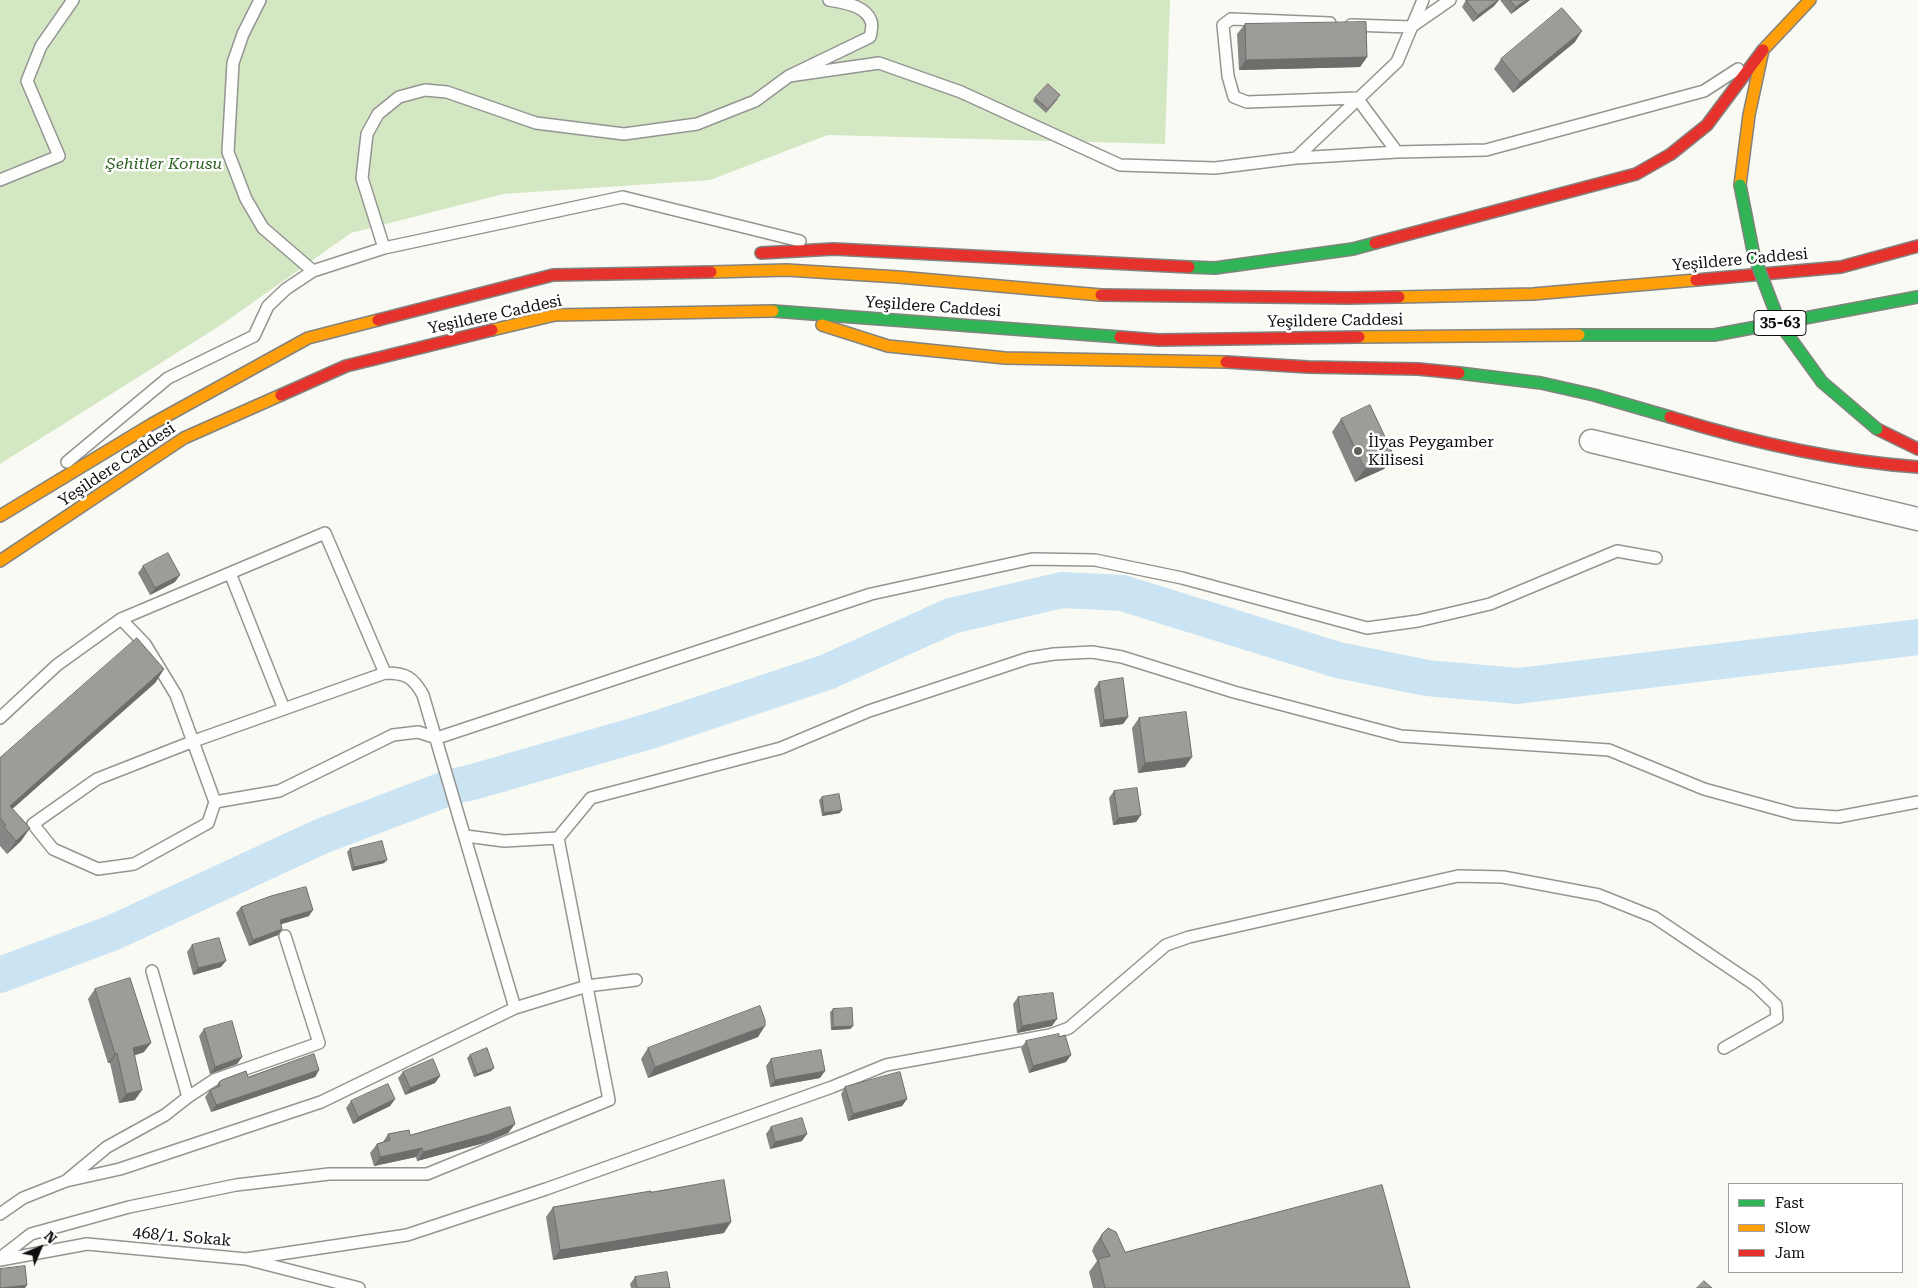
<!DOCTYPE html>
<html>
<head>
<meta charset="utf-8">
<style>
	body { margin:0 }
	#map { position:relative; width:1918px; height:1288px; overflow:hidden; background:#fafaf4; font-family:"Roboto Serif",serif }
	canvas { display:block }
	.legend { position:absolute; left:1728px; top:1183px; width:175px; height:90px; box-sizing:border-box; background:#fff; border:1px solid #9f9f9f; margin:0; padding:6px 9px; list-style:none; font-size:15px; color:#0e0e0e }
	.legend li { display:flex; align-items:center; gap:10px; height:25px }
	.legend b { width:25px; border:1px solid #9f9f9f }
	.north { position:absolute; left:15px; top:1223px; width:50px; height:50px; -webkit-text-stroke:4px #fff; paint-order:stroke; rotate:45deg; font-size:14px; font-weight:700; line-height:20px; text-align:center; color:#0e0e0e }
	.north::after { content:''; display:block; margin:auto; width:18px; height:22px; background:#0e0e0e; clip-path:polygon(50% 0,100% 100%,50% 72%,0 100%) }
</style>
</head>
<body>
<div id="map">
<canvas width="1918" height="1288"></canvas>
<ul class="legend">
<li><b style="height:6px;background:#30b455"></b>Fast</li>
<li><b style="height:6px;background:#ff9f0a"></b>Slow</li>
<li><b style="height:6px;background:#e5322d"></b>Jam</li>
</ul>
<div class="north">N</div>
</div>
<script>
const ctx = document.querySelector('canvas').getContext('2d');
ctx.lineJoin = 'round';
function fill(path, color) {
  ctx.fillStyle = color;
  ctx.fill(path, 'evenodd');
}
function trace(path, color, width, dash) {
  ctx.strokeStyle = color;
  ctx.lineWidth = width;
  ctx.lineCap = dash ? 'butt' : 'round';
  ctx.setLineDash(dash || []);
  ctx.stroke(path);
}
function label(font, color, halo, rows, align = 'center') {
  ctx.font = font + ' "Roboto Serif",serif';
  ctx.lineWidth = 5;
  ctx.setLineDash([]);
  ctx.textBaseline = 'middle';
  ctx.strokeStyle = halo;
  ctx.fillStyle = color;
  for (const [text, x, y, turn = 0] of rows) {
    ctx.save();
    ctx.translate(x, y);
    ctx.rotate((+turn || 0) * Math.PI / 180);
    ctx.textAlign = isNaN(turn) ? turn : align;
    if (halo) ctx.strokeText(text, 0, 0);
    ctx.fillText(text, 0, 0);
    ctx.restore();
  }
}
const forest = new Path2D(`
	M0,0h1170l-5,144 -337,-9 -118,45 -207,14 -152,39 -130,92 -221,139z`);
const river = new Path2D(`
	M0,975l112,-42 210,-97 129,-49 22,-5 177,-51 177,-59 124,-56 111,-26 60,3 216,67 89,18 91,8 400,-49`);
const lane = new Path2D(`
	M260,0l-17,34 -10,29 -5,89 18,47 17,29 50,43
	M1330,23l-99,-4 -8,6 5,51 6,21 13,5 110,-4 40,54
	M1351,25l60,2 39,-27
	M789,76l90,-13 82,29 159,73 95,3 81,-10 101,-6 89,-2 218,-59 34,-22
	M1296,158l101,-96 26,-62
	M0,180l59,-24 -32,-75 14,-35 32,-46
	M384,248l-22,-70 5,-44 11,-20 21,-17 26,-7 22,2 89,31 88,11 73,-10 58,-23 34,-25 81,-39c1,-5 3,-12 1,-16 -6,-16 -27,-18 -42,-21
	M67,462l101,-84 86,-42 14,-30 18,-17 27,-18 71,-23 239,-51 177,44
	M230,573l54,136
	M121,619l204,-86 60,140
	M0,718l57,-53 64,-46 24,25 31,51 39,107 -7,21 -74,41 -36,5 -45,-20 -20,-25 64,-45 97,-38 191,-68c21,0 28,4 38,22l92,313 -194,94 -201,67 -54,12
	M215,802l64,-11 114,-56 25,-3 19,6 434,-144 161,-35 63,1 87,18 185,50 51,-7 72,-17 127,-53 39,7
	M466,836l38,5 54,-3 33,-40 190,-50 88,-37 160,-53 25,-4 38,-2 30,5 112,35 167,44 208,14 95,39 91,25 43,3 80,-15
	M152,971l36,126
	M515,1008l72,-22 49,-6
	M0,1214l23,-16 43,-17 41,-34 58,-32 23,-18 26,-17 105,-37 -34,-107
	M0,1258l31,-24 98,-27 107,-22 93,-11h98l182,-74 -51,-262
	M246,1259l161,-24 139,-46 286,-102 54,-22 164,-30 19,-7 97,-83 23,-8 269,-61 45,1 96,18 55,22 101,68 21,20 1,13 -53,30
	M0,1260l87,-16 159,15 113,29`);
const street = new Path2D(`
	M1591,441l327,78`);
const fast = new Path2D(`
	M1189,267l26,1 138,-19 22,-6
	M773,311l347,26
	M1579,335h135l204,-38
	M1459,373l82,10 53,12 76,22`);
const slow = new Path2D(`
	M1740,185l9,-70 14,-65 47,-50
	M711,272l76,-2 111,7 203,18
	M1399,297l134,-3 163,-14
	M822,325l66,21 117,12 221,4
	M492,330l63,-15 218,-4
	M1359,337l220,-2
	M0,516l152,-92 156,-86 70,-18
	M0,561l184,-123 97,-43`);
const jam = new Path2D(`
	M1375,243l261,-69 35,-20 36,-29 56,-75
	M761,253l73,-4 355,18
	M1696,280l145,-13 77,-21
	M1101,295l246,3 52,-1
	M378,320l175,-45 158,-3
	M1120,337l39,3 200,-3
	M1226,362l82,5 110,2 41,4
	M281,395l65,-29 146,-36
	M1670,417c81,25 163,44 248,50
	M1877,429l41,20`);
const fastBridge = new Path2D(`
	M1740,185l14,71 26,68 42,58 55,47`);
const wall = new Path2D(`
	M1466,0h33l-5,6 -21,16 -11,-15z
	M1500,0h30l-19,14z
	M1245,24l122,33 -7,10 -121,3 -2,-36z
	M1575,42l-62,51 -19,-24 7,-10z
	M1035,98l23,1 -12,14 -13,-12z
	M1341,419l53,37 -10,13 -29,13 -23,-50z
	M143,566l32,16 -25,13 -12,-22z
	M164,669l-9,14 -143,126 18,19 -9,13 -14,13 -7,-8v-88z
	M1099,682l29,35 -5,7 -23,3 -6,-38z
	M1139,718l46,49 -47,6 -6,-45z
	M1114,791l27,24 -5,7 -23,3 -4,-27z
	M822,797l18,16 -18,3 -3,-16z
	M350,849l34,14 -32,8 -5,-19z
	M241,907l68,9 -28,8 -3,11 -29,11 -13,-33z
	M192,945l29,22 -28,8 -6,-23z
	M95,989l49,63 -9,3v45l-16,3 -9,-40h-2l-20,-64z
	M1018,997l34,29 -35,7 -4,-29z
	M833,1009l20,17 -3,3 -19,1 -1,-18z
	M204,1029l38,28 -5,7 -27,10 -11,-38z
	M758,1037l-110,41 -7,-19 7,-11z
	M1059,1037l12,18 -5,7 -37,11 -8,-25 5,-7z
	M470,1055l21,16 -17,6 -7,-19z
	M771,1059l49,19 -50,9 -4,-21z
	M319,1070l-4,7 -104,35 -6,-15 5,-7 5,-2 4,-6 29,-5z
	M403,1072l37,4 -5,7 -30,12 -7,-17z
	M845,1087l62,12 -5,7 -54,15 -7,-27z
	M395,1099l-5,7 -37,18 -7,-16 5,-7z
	M515,1124l-7,9 -24,10 -67,18 -1,-4 -42,9 -4,-13 7,-9 6,-2 5,-8 22,1z
	M771,1127l31,14 -32,8 -4,-15z
	M651,1192l73,41 -171,27 -7,-43 7,-10z
	M1102,1234l23,18 285,36h-317l-4,-16 8,-11 -5,-10 2,-5z
	M635,1277l35,11h-39l-1,-4z`);
const shadedWall = new Path2D(`
	M1499,0l-5,6 -21,16 5,-7z
	M1526,0h4l-19,14 5,-7z
	M1582,31l-7,11 -62,51 7,-11z
	M1367,57l-7,10 -121,3 7,-10z
	M1394,456l-10,13 -29,13 10,-13z
	M180,575l-5,7 -25,13 5,-7z
	M164,669l-9,14 -154,136 9,-13z
	M1128,717l-5,7 -23,3 4,-7z
	M1192,757l-7,10 -47,6 7,-10z
	M842,810l-2,3 -18,3 2,-3z
	M1141,815l-5,7 -23,3 5,-7z
	M30,828l-9,13 -14,13 9,-13z
	M387,860l-3,3 -32,8 2,-4z
	M313,910l-4,6 -34,10 5,-6z
	M282,929l-4,6 -29,11 4,-6z
	M226,961l-5,6 -28,8 5,-7z
	M1057,1019l-5,7 -35,7 5,-7z
	M765,1026l-7,11 -110,41 7,-11z
	M853,1026l-3,3 -19,1 2,-3z
	M151,1043l-7,9 -17,6 6,-10z
	M117,1053l-7,10h-2l7,-9z
	M1071,1055l-5,7 -37,11 4,-7z
	M242,1057l-5,7 -27,10 5,-7z
	M494,1068l-3,3 -17,6 3,-3z
	M319,1070l-4,7 -104,35 5,-7z
	M825,1071l-5,7 -50,9 5,-7z
	M440,1076l-5,7 -30,12 5,-7z
	M142,1090l-7,10 -16,3 7,-9z
	M395,1099l-5,7 -37,18 5,-7z
	M907,1099l-5,7 -54,15 5,-7z
	M515,1124l-7,9 -24,10 -67,18 6,-9z
	M807,1134l-5,7 -32,8 5,-7z
	M422,1148l-6,9 -42,9 6,-9z
	M731,1222l-7,11 -171,27 7,-10z
	M27,1285l-2,3h-25z`);
const building = new Path2D(`
	M1466,0h32l-20,15z
	M1510,0h16l-10,7z
	M1562,8l20,23 -62,51 -19,-23z
	M1366,22l1,35 -121,3 -1,-36z
	M1048,84l12,11 -12,14 -13,-11z
	M1370,405l24,51 -29,13 -24,-50z
	M168,553l12,22 -25,13 -12,-22z
	M137,638l27,31 -154,137 20,22 -14,13 -12,-14 2,-2 -6,-7v-60z
	M1123,678l5,39 -24,3 -5,-38z
	M1186,712l6,45 -47,6 -6,-45z
	M1137,788l4,27 -23,3 -4,-27z
	M839,794l3,16 -18,3 -2,-16z
	M382,841l5,19 -33,7 -4,-18z
	M306,887l7,23 -33,10 2,9 -29,11 -12,-33 30,-11z
	M219,938l7,23 -28,7 -6,-23z
	M130,978l21,65 -18,5 9,42 -16,4 -9,-41 -2,1 -20,-65z
	M1053,993l4,26 -35,7 -4,-29z
	M760,1006l5,14v6l-110,41 -7,-19z
	M852,1008l1,18 -20,1v-18z
	M232,1021l10,36 -27,10 -11,-38z
	M1059,1034v3l6,-2 6,20 -38,11 -7,-25z
	M487,1048l7,20 -17,6 -7,-19z
	M821,1050l4,21 -50,9 -4,-21z
	M314,1054l5,16 -103,35 -6,-15 10,-4 -1,-4 3,-2 24,-9 2,6z
	M433,1059l7,17 -30,12 -7,-16z
	M900,1072l7,27 -54,15 -8,-27z
	M388,1084l7,15 -37,18 -7,-16z
	M510,1107l5,17 -25,10 -67,18 -1,-4 -42,9 -3,-13 13,-4 -2,-6 21,-4 1,5z
	M802,1118l5,16 -32,8 -4,-15z
	M724,1180l7,42 -171,28 -7,-43 98,-16v1z
	M1382,1185l28,103h-305l-7,-29 12,-3 -9,-17 1,-5 6,-6 8,4 9,20z
	M25,1266l2,19 -27,3v-19z
	M667,1272l3,16h-33l-2,-11z
	M1704,1281l8,7h-15z`);
const markers = [
	[1358,451,5,"#61615e"]
];
const shields = [
	[1780,323,52]
];
const shieldNames = [
	["35-63",1780,323]
];
const parkNames = [
	["Şehitler Korusu",164,164]
];
const streetNames = [
	["Yeşildere Caddesi",1740,260,-5],
	["Yeşildere Caddesi",933,307,4],
	["Yeşildere Caddesi",495,315,-12],
	["Yeşildere Caddesi",1335,321,-1],
	["Yeşildere Caddesi",117,465,-34],
	["468/1. Sokak",182,1237,5]
];
const poiNames = [
	["İlyas Peygamber",1368,442],
	["Kilisesi",1368,460]
];
fill(forest, '#d4e7c3');
trace(river, '#cbe4f3', 36);
trace(lane, '#949492', 14);
trace(street, '#949492', 25);
trace(fast, '#82827f', 14);
trace(slow, '#82827f', 14);
trace(jam, '#82827f', 14);
trace(lane, '#fefefd', 11);
trace(street, '#fefefd', 22);
trace(fast, '#30b455', 11);
trace(slow, '#ff9f0a', 11);
trace(jam, '#e5322d', 11);
trace(fastBridge, '#82827f', 14, []);
trace(fastBridge, '#30b455', 11);
fill(wall, '#888684');
fill(shadedWall, '#6f6d6b');
fill(building, '#9e9c99');
trace(building, '#6f6d6b', 1);
for (const [x, y, r, color] of markers) {
  const dot = new Path2D();
  dot.arc(x, y, r, 0, 2 * Math.PI);
  ctx.fillStyle = color;
  ctx.fill(dot);
  trace(dot, '#fff', 2);
}
for (const [x, y, w] of shields) {
  const box = new Path2D();
  box.roundRect(x - w / 2, y - 12.5, w, 25, 4);
  ctx.fillStyle = '#fff';
  ctx.fill(box);
  trace(box, '#0e0e0e', 1);
}
label('bold 15px', '#0e0e0e', null, shieldNames);
label('italic 16px', '#2d6321', '#fff', parkNames);
label('16px', '#0e0e0e', '#fff', streetNames);
label('16px', '#0e0e0e', '#fff', poiNames, 'left');
</script>
</body>
</html>
